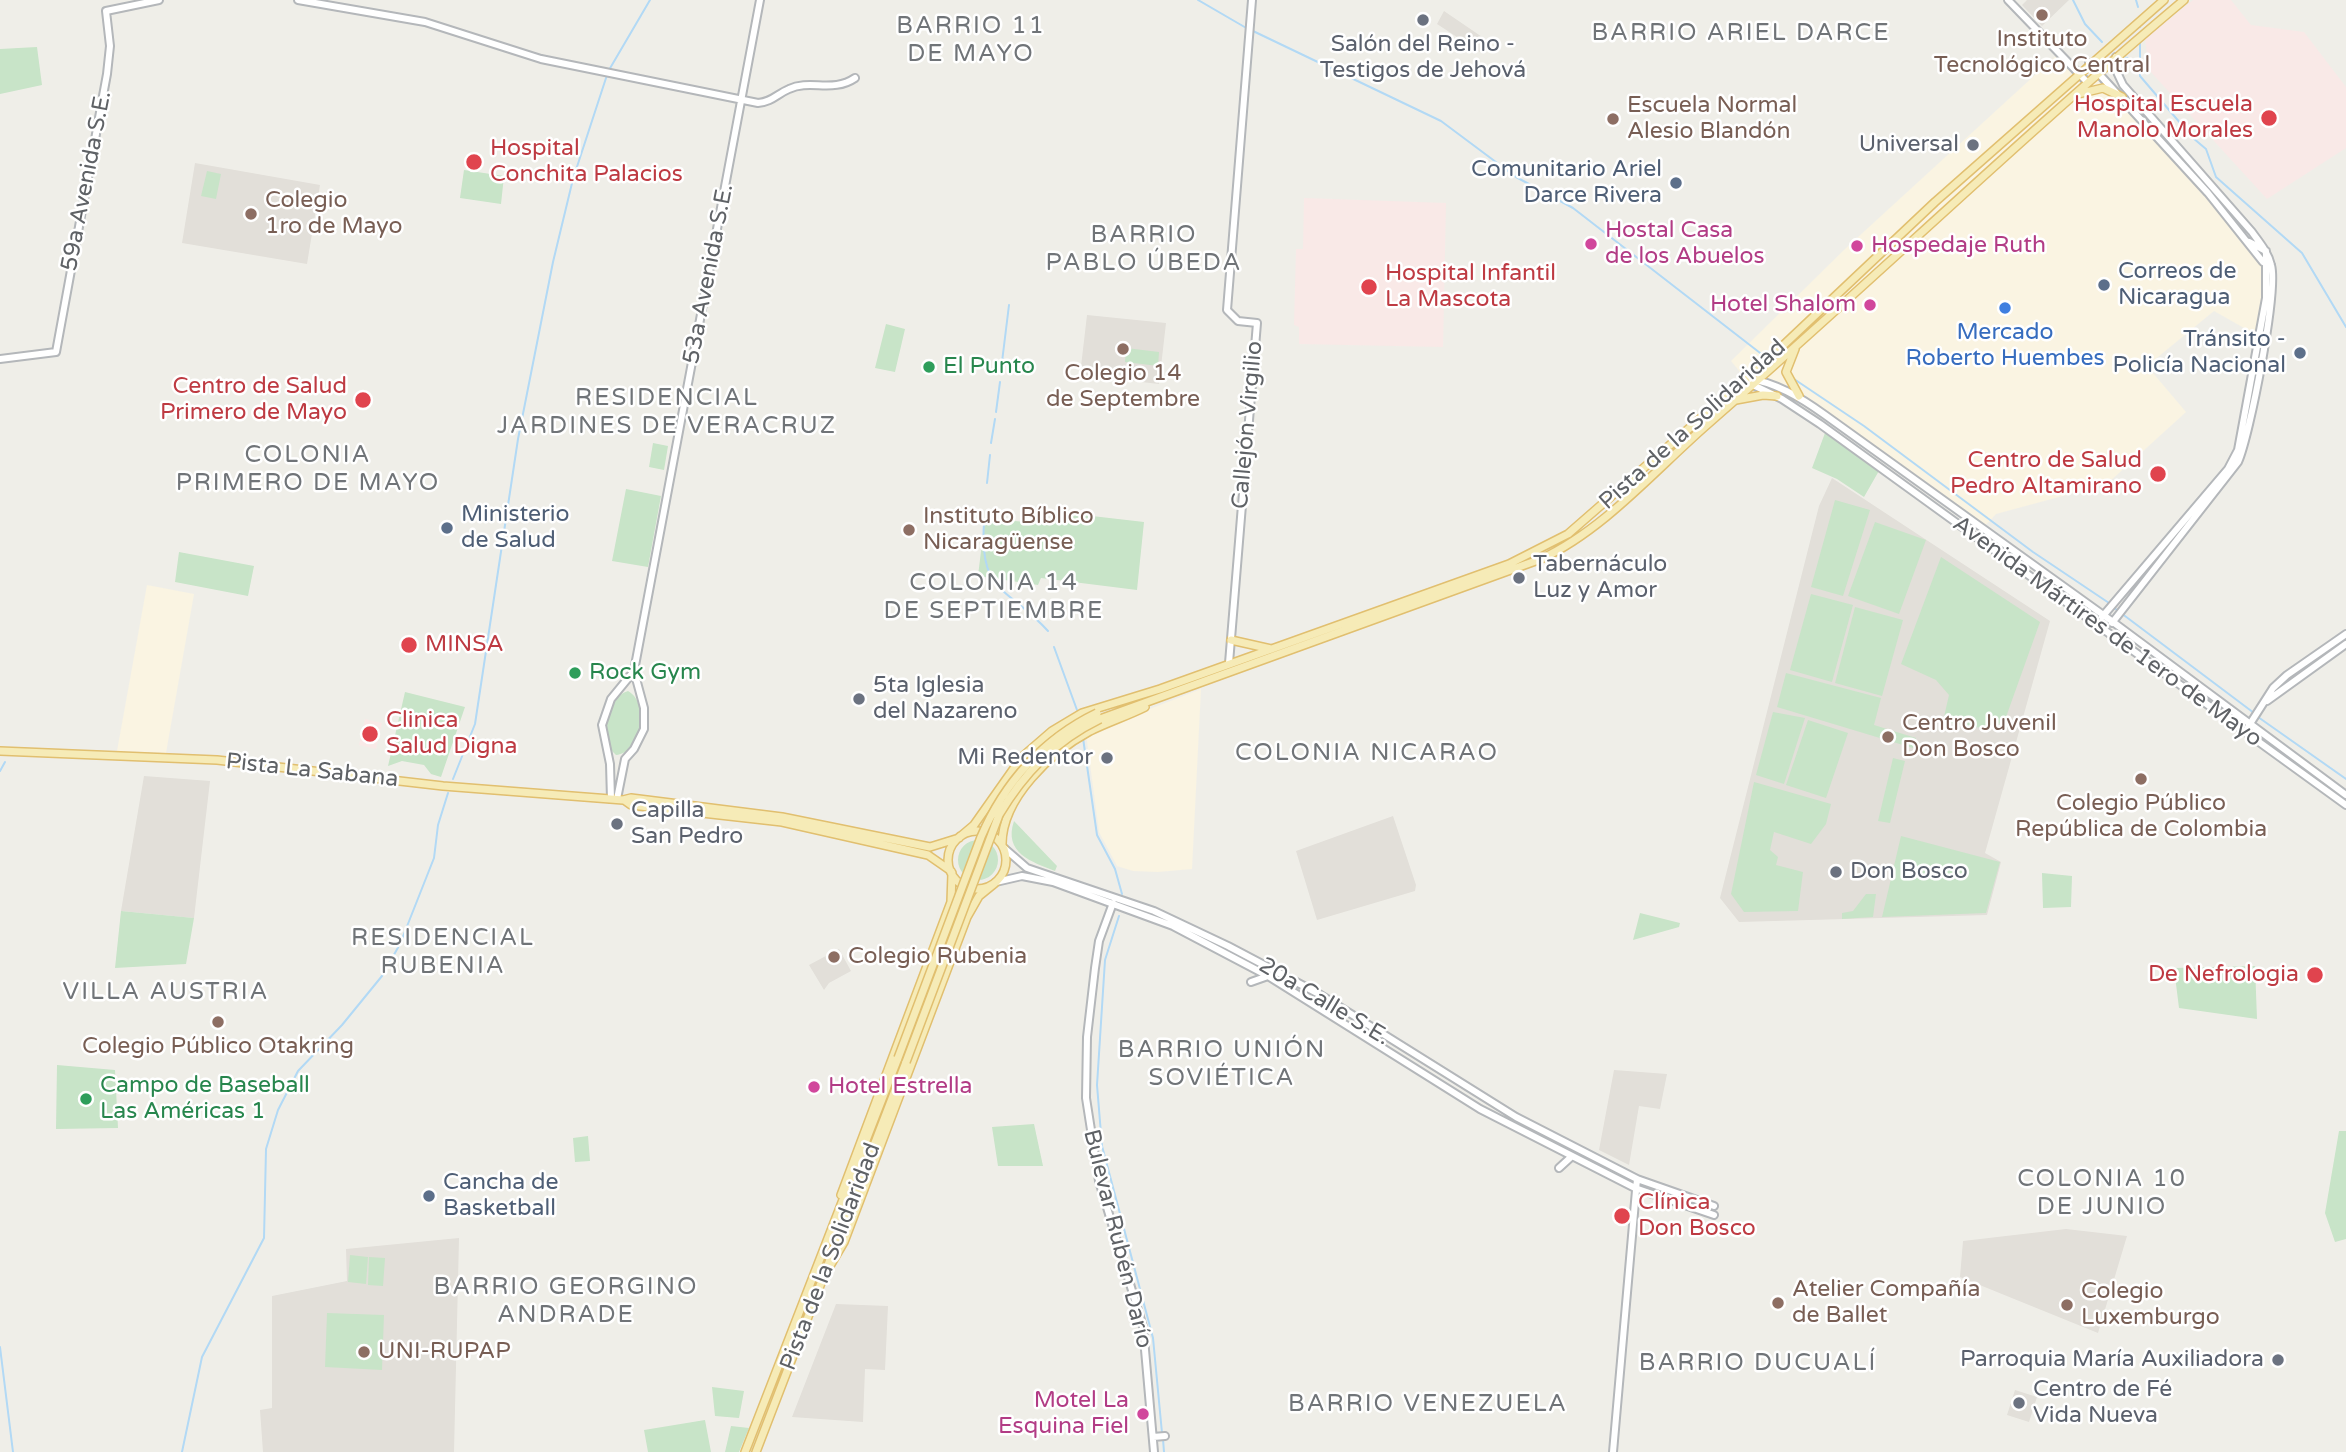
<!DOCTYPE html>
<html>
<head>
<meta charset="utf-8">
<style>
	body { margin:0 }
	canvas { display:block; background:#efeee8 }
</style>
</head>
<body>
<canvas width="2346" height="1452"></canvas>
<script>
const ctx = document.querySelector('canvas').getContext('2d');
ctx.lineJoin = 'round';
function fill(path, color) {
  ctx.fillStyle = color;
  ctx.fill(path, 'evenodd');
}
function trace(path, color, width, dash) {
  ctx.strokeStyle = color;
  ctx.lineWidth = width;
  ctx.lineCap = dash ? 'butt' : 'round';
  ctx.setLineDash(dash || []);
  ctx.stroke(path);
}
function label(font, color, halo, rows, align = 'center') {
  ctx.font = font + ' "Varela Round",sans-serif';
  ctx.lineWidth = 5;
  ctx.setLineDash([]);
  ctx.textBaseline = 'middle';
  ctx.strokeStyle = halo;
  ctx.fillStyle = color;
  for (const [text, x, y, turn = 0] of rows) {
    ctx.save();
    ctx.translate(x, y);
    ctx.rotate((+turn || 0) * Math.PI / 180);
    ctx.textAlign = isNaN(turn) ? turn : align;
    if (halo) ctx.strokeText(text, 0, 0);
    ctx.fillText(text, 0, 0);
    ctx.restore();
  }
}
const commercial = new Path2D(`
	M2059,53l27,29 12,-9 110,120 58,74 -6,70 -46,-26 -67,55 39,46 -79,72 -111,30 -13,14 -184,-132 -54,-18 -14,-17 114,-112z
	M147,585l47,9 -28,159 -49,-2z
	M1201,689l-9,180 -34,3 -25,-1 -16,-5 -18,-34 -13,-98z`);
const education = new Path2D(`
	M2027,0h42l-27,26 -20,-21z
	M1444,11l44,30 -8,11 -43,-28z
	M195,163l125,22 -13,79 -125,-21z
	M1087,315l79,8 -7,61 -79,-9z
	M1832,478l218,143 -65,232 16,9 -14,53 -248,7 -19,-24 99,-392z
	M144,776l66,5 -16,137 -73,-7z
	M1393,816l23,69 -1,6 -98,29 -21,-69z
	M839,949l12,22 -22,12 -5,7 -15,-25z
	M1614,1070l53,4 -7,35 -21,-3 -10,59 -30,-15z
	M2066,1229l61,7 -29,97 -138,-56 3,-36z
	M459,1238l-5,214h-191l-3,-42 12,-2v-112l75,-15 -1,-32z
	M836,1304l52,2 -3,64 -20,-1 -2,53 -71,-5z
	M2015,1390l22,7 -8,25 -22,-7z`);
const medical = new Path2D(`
	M2193,0h38l20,25 53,7 42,55v61l-79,51 -118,-129 -4,-31z
	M1304,198l142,5 -3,144 -144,-3v-17l-5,-2 2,-76h7z
	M365,719l17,4 -6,26 -17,-4z`);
const green = new Path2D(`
	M37,47l5,38 -42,9v-45z
	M464,170l40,6 -3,28 -41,-6z
	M207,171l14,3 -5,25 -15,-3z
	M886,324l19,5 -10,43 -20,-4z
	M1126,348l33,4 -1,14 -33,-4z
	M1825,433l55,36 -16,28 -27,-18 -25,-11z
	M653,443l15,3 -4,24 -15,-3z
	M626,489l35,7 -13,71 -36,-6z
	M1835,500l35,10 -27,86 -32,-9z
	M1066,513l78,9 -7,68 -96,-12 -3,7 -60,-9 7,-58 60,6 16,-3z
	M1875,522l51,18 -27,74 -51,-18z
	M179,552l75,14 -6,30 -73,-14z
	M1941,557l99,65 -34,95 -11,11 -26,-1 -26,-6 6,-26 -13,-15 -35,-16z
	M1811,594l42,11 -21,77 -42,-12z
	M1855,607l48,13 -21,76 -47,-13z
	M1786,673l95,25 -7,27 42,13 -3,10 -136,-41z
	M628,691c22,12 14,62 -12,64 -17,-15 -12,-57 12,-64z
	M405,692l60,15 -24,70 -10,-3 -7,-9 -22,-4 -14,5z
	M1773,712l32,6 -21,66 -28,-9z
	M1808,720l40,13 -22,65 -40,-13z
	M1893,758l12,3 -15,62 -12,-2z
	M1754,782l77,22 -5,20 -15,20 -37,-12 -4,18 8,7 -2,8 27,7 -5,39 -54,1 -13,-18z
	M1014,821l43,45 -2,5c-23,-9 -52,-18 -41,-50z
	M1901,836l99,26 -14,51 -104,4z
	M958 860a20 20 0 1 1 40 0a20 20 0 1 1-40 0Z
	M2042,873l30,3 -1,31 -28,1z
	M1866,894h10l-3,23 -31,2v-6l11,-2z
	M121,911l73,7 -8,46 -71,4z
	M1640,913l40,10 -1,4 -46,13z
	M2255,966l2,53 -78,-11 -5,-40z
	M57,1065l58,5 3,58 -62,1z
	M1034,1124l9,42h-45l-6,-39z
	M2339,1131h7v108l-11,3 -10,-29z
	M588,1136l2,25 -15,1 -2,-24z
	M350,1255l18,2 -2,27 -18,-2z
	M369,1257l16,1 -2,28 -15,-1z
	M327,1313l57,2 -2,55 -57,-3z
	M712,1387l32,4 -5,27 -24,-2z
	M705,1420l6,32h-63l-4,-22z
	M731,1426l18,2 -10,24h-14z`);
const stream = new Path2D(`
	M1198,0l50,29
	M2073,0l12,24 17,18
	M2136,0l2,7
	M2140,26v1
	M1253,31l188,90 75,56 57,31 191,148
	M2140,40v36l53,62 13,11 10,28 86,76 44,74
	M2124,57l15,6
	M609,70l41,-70
	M1001,370l8,-65
	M1794,379l70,47 169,126 76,51
	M996,412l4,-30
	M991,443l4,-24
	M987,483l3,-28
	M984,523c-5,71 23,63 64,108
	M2113,607l141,106
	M1054,647l23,63
	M2258,717l88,62
	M1083,738l14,97 18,34 7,25
	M0,771l5,-9
	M453,779l22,-55 43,-285 35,-177 20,-83 34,-104
	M1119,916l-14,44 -8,125 5,61 51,192 9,95
	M0,1347l13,105
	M1163,1439l1,13
	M182,1452l20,-95 62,-119 2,-89 12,-39 20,-39 44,-46 40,-49 18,-32 34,-86 4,-33 10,-32`);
const secondary = new Path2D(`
	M298,0l127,22 116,37 217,44c14,-1 19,-9 31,-14 21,-10 44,4 66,-11
	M2008,0l79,82
	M2089,63l119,130 55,69
	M0,359l56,-7 51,-278 3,-28 -4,-35 53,-11
	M1745,378c30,4 55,19 80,37l288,207 233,173
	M1751,384l31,15 38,25 526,381
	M2102,617l126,-148 10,-19 28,-152v-47l-17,-9
	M2112,623l126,-161c12,-27 40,-171 33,-197 -3,-13 -12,-23 -19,-33l-129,-147 -7,-15v-13
	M1229,663l28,-340 -19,-2 -11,-11 25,-310
	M2267,701l79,-57
	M2248,727l25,-39 14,-13 59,-41
	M611,799l-1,-35 -8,-39 9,-26 23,-28
	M617,799l8,-40 9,-10 10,-20v-21l-10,-37 126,-671
	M1004,848l23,20 127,43 74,35 91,48 197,123 121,62 77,27
	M996,882l26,-6 31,6 120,44 95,50 212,133 155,79 79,27
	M1113,903l-14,38 -4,27 -8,69 -1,61 13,83 44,146 11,125
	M1251,982l17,-6
	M1559,1168l12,-11
	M1153,1437l12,-1
	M1613,1452l24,-273`);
const primary = new Path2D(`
	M2078,94l25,-6 19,9
	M1795,349l-9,23 13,24
	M1736,400l27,-5 14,1
	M1231,640l40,9
	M1100,719l441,-160c63,-29 116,-91 168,-136 160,-139 312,-286 475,-423
	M0,751l217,9 226,26 180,14 8,-2 151,19 148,30 29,-9
	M624,800l7,5 151,17 146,33 23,16
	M948 860a29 29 0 1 1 58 0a29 29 0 1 1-58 0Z
	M961,836l13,-11 48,-68 30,-26 30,-18 78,-24 349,-125 59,-30 204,-178 163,-154 229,-202
	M1002,844c0,-46 49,-92 88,-113 18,-9 37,-15 55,-24
	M841,1195l110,-293 1,-29
	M827,1271l17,-29 123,-325 12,-21 16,-13
	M745,1452l153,-394
	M756,1452l150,-390`);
const primaryBridge = new Path2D(`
	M898,1058l83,-221c23,-54 62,-98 116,-124
	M906,1062l93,-247c25,-42 56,-74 101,-96`);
const markers = [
	[2042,15,7,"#8d6e63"],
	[1423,20,7,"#6b7280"],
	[2269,118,9,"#e0444e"],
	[1613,119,7,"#8d6e63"],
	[1973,145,7,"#6b7280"],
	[474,162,9,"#e0444e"],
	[1676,183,7,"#5c6f8a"],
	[251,214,7,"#8d6e63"],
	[1591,244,7,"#d1479c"],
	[1857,246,7,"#d1479c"],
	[2104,285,7,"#5c6f8a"],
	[1369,287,9,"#e0444e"],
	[1870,305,7,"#d1479c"],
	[2005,308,7,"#3f7fe0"],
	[1123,349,7,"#8d6e63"],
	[2300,353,7,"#5c6f8a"],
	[929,367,7,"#2e9e5b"],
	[363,400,9,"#e0444e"],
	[2158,474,9,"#e0444e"],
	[447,528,7,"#5c6f8a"],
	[909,530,7,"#8d6e63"],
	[1519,578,7,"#6b7280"],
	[409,645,9,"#e0444e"],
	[575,673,7,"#2e9e5b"],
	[859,699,7,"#6b7280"],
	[370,734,9,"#e0444e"],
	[1888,737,7,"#8d6e63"],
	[1107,758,7,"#6b7280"],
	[2141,779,7,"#8d6e63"],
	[617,824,7,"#6b7280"],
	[1836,872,7,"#6b7280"],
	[834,957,7,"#8d6e63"],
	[2315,975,9,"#e0444e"],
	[218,1022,7,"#8d6e63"],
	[814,1087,7,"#d1479c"],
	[86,1099,7,"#2e9e5b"],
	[429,1196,7,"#5c6f8a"],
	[1622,1216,9,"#e0444e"],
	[1778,1303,7,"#8d6e63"],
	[2067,1305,7,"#8d6e63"],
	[364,1352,7,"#8d6e63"],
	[2278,1360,7,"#6b7280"],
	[2019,1403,7,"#6b7280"],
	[1143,1414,7,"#d1479c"]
];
const educationNames = [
	["Instituto",2042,40,"center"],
	["Tecnológico Central",2042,66,"center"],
	["Escuela Normal",1627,106],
	["Alesio Blandón",1627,132],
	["Colegio",265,201],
	["1ro de Mayo",265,227],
	["Colegio 14",1123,374,"center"],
	["de Septembre",1123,400,"center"],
	["Instituto Bíblico",923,517],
	["Nicaragüense",923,543],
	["Centro Juvenil",1902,724],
	["Don Bosco",1902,750],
	["Colegio Público",2141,804,"center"],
	["República de Colombia",2141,830,"center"],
	["Colegio Rubenia",848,957],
	["Colegio Público Otakring",218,1047,"center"],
	["Atelier Compañía",1792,1290],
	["de Ballet",1792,1316],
	["Colegio",2081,1292],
	["Luxemburgo",2081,1318],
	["UNI-RUPAP",378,1352]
];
const worshipNames = [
	["Salón del Reino -",1423,45,"center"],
	["Testigos de Jehová",1423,71,"center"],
	["Universal",1959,145,"right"],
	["Tabernáculo",1533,565],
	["Luz y Amor",1533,591],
	["5ta Iglesia",873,686],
	["del Nazareno",873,712],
	["Mi Redentor",1093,758,"right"],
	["Capilla",631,811],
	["San Pedro",631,837],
	["Don Bosco",1850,872],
	["Parroquia María Auxiliadora",2264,1360,"right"],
	["Centro de Fé",2033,1390],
	["Vida Nueva",2033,1416]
];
const healthNames = [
	["Hospital Escuela",2253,105,"right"],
	["Manolo Morales",2253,131,"right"],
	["Hospital",490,149],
	["Conchita Palacios",490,175],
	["Hospital Infantil",1385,274],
	["La Mascota",1385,300],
	["Centro de Salud",347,387,"right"],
	["Primero de Mayo",347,413,"right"],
	["Centro de Salud",2142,461,"right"],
	["Pedro Altamirano",2142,487,"right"],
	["MINSA",425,645],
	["Clinica",386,721],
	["Salud Digna",386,747],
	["De Nefrologia",2299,975,"right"],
	["Clínica",1638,1203],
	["Don Bosco",1638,1229]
];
const serviceNames = [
	["Comunitario Ariel",1662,170,"right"],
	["Darce Rivera",1662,196,"right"],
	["Correos de",2118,272],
	["Nicaragua",2118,298],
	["Tránsito -",2286,340,"right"],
	["Policía Nacional",2286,366,"right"],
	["Ministerio",461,515],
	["de Salud",461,541],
	["Cancha de",443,1183],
	["Basketball",443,1209]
];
const streetNames = [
	["59a Avenida S.E.",87,181,-79],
	["53a Avenida S.E.",709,274,-79],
	["Callejón Virgilio",1248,425,-85],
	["Pista de la Solidaridad",1693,425,-42],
	["Avenida Mártires de 1ero de Mayo",2107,632,36],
	["Pista La Sabana",312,771,6],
	["20a Calle S.E.",1324,1002,31],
	["Bulevar Rubén Darío",1117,1239,76],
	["Pista de la Solidaridad",831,1257,-69]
];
const hotelNames = [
	["Hostal Casa",1605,231],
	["de los Abuelos",1605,257],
	["Hospedaje Ruth",1871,246],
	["Hotel Shalom",1856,305,"right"],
	["Hotel Estrella",828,1087],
	["Motel La",1129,1401,"right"],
	["Esquina Fiel",1129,1427,"right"]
];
const shopNames = [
	["Mercado",2005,333],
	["Roberto Huembes",2005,359]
];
const leisureNames = [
	["El Punto",943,367],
	["Rock Gym",589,673],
	["Campo de Baseball",100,1086],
	["Las Américas 1",100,1112]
];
const neighbourhoodNames = [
	["BARRIO 11",971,27],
	["DE MAYO",971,55],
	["BARRIO ARIEL DARCE",1741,34],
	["BARRIO",1144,236],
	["PABLO ÚBEDA",1144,264],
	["RESIDENCIAL",667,399],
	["JARDINES DE VERACRUZ",667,427],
	["COLONIA",308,456],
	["PRIMERO DE MAYO",308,484],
	["COLONIA 14",994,584],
	["DE SEPTIEMBRE",994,612],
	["COLONIA NICARAO",1367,754],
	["RESIDENCIAL",443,939],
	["RUBENIA",443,967],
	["VILLA AUSTRIA",166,993],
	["BARRIO UNIÓN",1222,1051],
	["SOVIÉTICA",1222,1079],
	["COLONIA 10",2102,1180],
	["DE JUNIO",2102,1208],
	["BARRIO GEORGINO",566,1288],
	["ANDRADE",566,1316],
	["BARRIO DUCUALÍ",1758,1364],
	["BARRIO VENEZUELA",1428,1405]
];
fill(commercial, '#faf4e2');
fill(education, '#e2dfd9');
fill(medical, '#f9e9e7');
fill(green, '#c8e4c8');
trace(stream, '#b2d9f5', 2);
trace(secondary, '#b4b7ba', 10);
trace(primary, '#e1bf6f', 10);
trace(secondary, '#fff', 6);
trace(primary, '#f6ebb7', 7);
trace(primaryBridge, '#e1bf6f', 10, []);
trace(primaryBridge, '#f6ebb7', 7);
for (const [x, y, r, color] of markers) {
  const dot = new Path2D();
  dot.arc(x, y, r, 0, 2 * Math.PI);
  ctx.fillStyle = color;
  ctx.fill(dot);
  trace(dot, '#fff', 2.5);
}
label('23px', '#785e54', '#fff', educationNames, 'left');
label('23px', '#5b616d', '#fff', worshipNames, 'left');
label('23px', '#be3a42', '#fff', healthNames, 'left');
label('23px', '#4e5e75', '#fff', serviceNames, 'left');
label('23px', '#5f6266', '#fff', streetNames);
label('23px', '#b23c85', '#fff', hotelNames, 'left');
label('23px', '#366cbe', '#fff', shopNames);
label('23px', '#27864d', '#fff', leisureNames, 'left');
ctx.letterSpacing = '2px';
label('24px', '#707478', '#fff', neighbourhoodNames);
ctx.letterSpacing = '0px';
</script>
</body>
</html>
